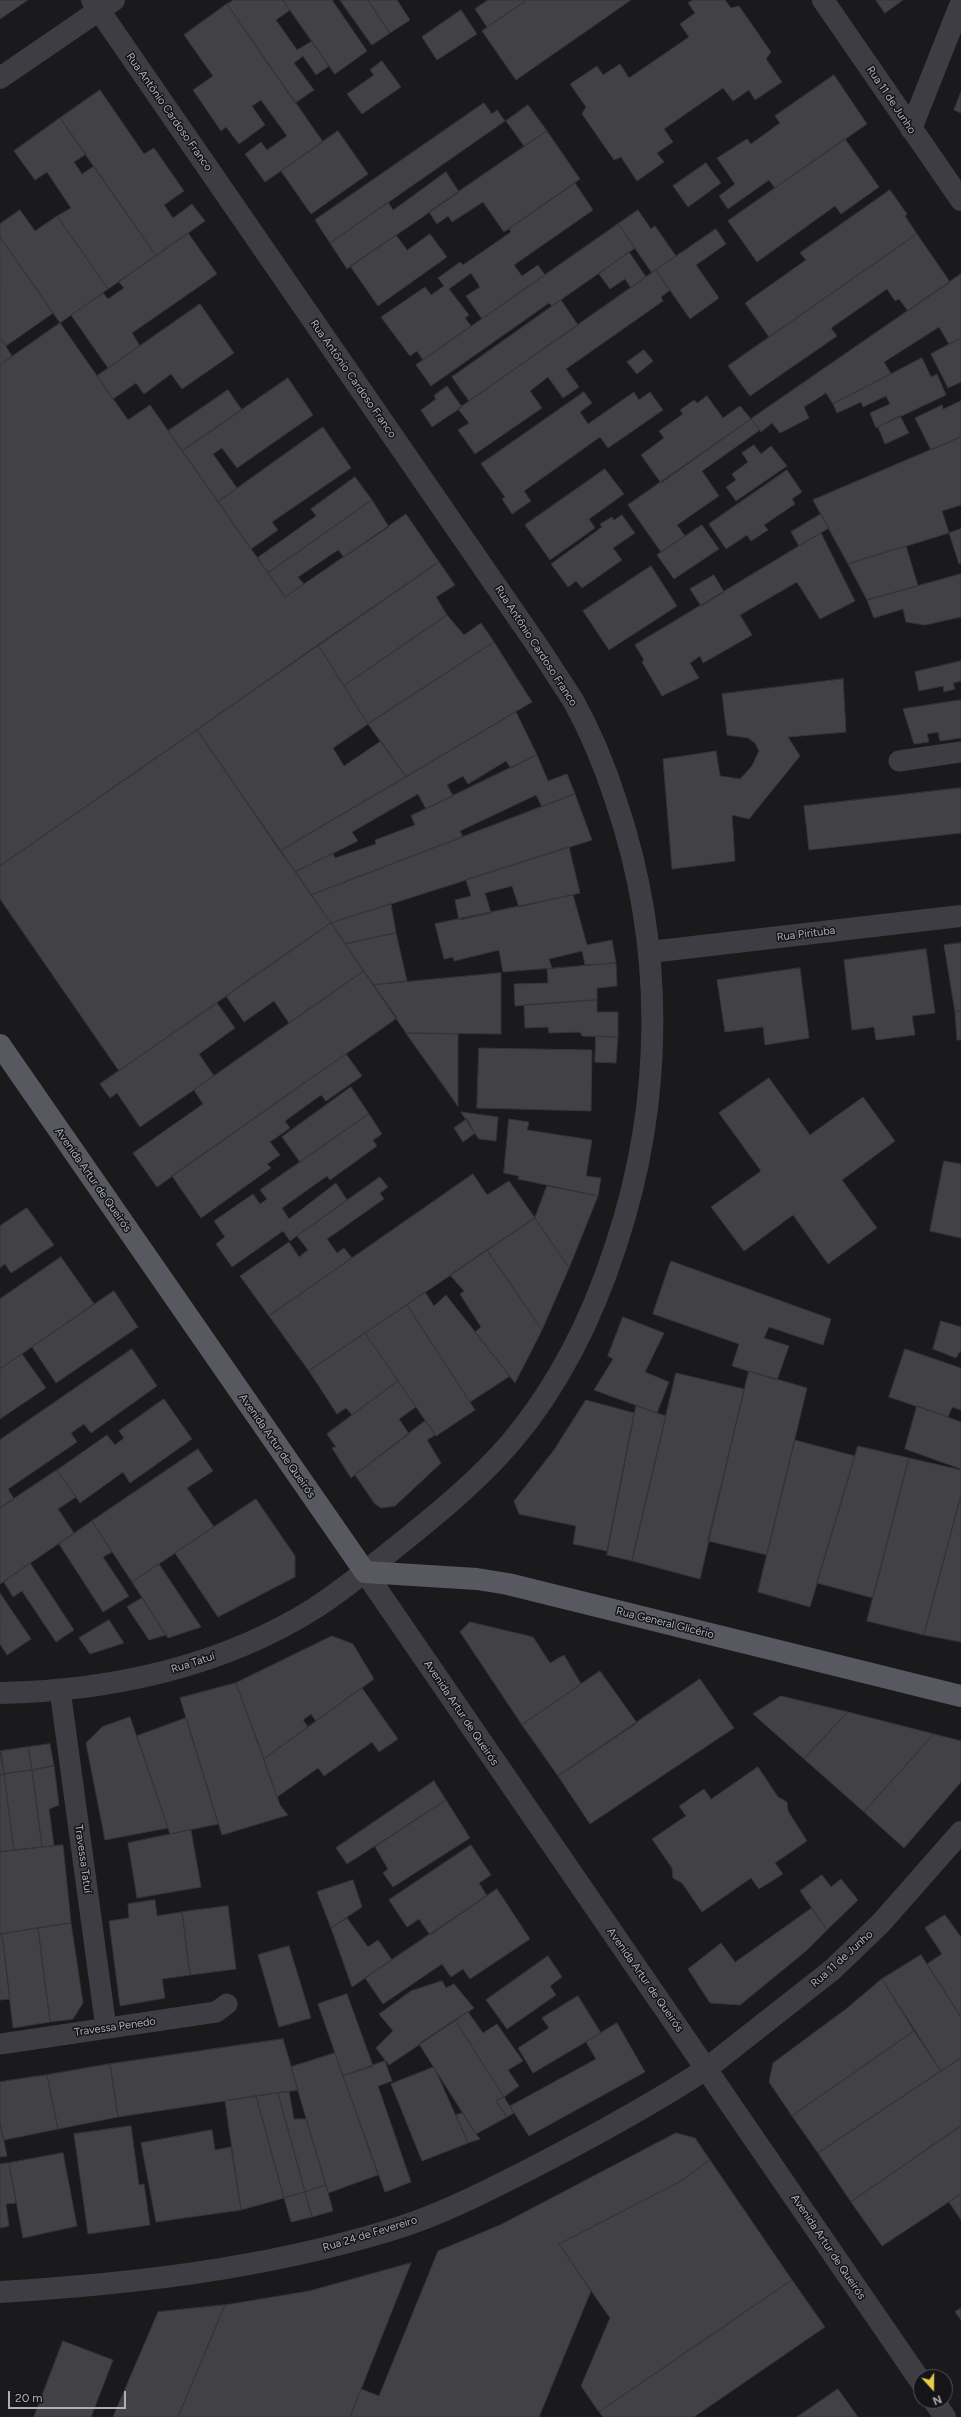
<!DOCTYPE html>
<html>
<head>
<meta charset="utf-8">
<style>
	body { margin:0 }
	#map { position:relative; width:961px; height:2417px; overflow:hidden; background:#1a1a1c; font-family:Figtree,sans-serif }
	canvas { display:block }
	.north { position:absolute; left:913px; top:2369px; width:40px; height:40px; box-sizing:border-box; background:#151517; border:1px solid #525359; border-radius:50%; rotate:159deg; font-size:11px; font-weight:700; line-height:16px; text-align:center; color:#adafbb }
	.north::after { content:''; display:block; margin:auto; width:14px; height:18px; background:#e9cc45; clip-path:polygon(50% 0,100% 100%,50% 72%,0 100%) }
	.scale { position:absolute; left:8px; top:2391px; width:118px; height:18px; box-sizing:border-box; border:2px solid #adafbb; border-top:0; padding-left:5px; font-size:12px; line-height:14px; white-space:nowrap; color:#adafbb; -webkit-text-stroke:3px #151517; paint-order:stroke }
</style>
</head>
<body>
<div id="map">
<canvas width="961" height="2417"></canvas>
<div class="north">N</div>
<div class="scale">20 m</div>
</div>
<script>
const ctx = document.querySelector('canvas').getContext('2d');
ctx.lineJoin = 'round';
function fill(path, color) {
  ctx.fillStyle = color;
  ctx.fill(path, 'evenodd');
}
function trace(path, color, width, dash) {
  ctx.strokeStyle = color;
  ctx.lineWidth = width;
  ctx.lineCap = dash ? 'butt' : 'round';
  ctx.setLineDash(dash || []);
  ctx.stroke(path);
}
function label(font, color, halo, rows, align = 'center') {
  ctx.font = font + ' Figtree,sans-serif';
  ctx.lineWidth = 3;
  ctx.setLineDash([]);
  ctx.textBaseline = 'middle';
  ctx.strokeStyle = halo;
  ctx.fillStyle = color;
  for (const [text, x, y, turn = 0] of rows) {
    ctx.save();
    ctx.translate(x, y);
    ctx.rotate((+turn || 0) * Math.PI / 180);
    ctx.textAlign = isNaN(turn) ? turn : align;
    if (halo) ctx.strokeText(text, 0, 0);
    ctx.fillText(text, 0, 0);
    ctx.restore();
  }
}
const building = new Path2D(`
	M0,0h28l-28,19z
	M234,0h49l7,10 -14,10 21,30 15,-9 17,25 -13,9 -13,-19 -9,7 20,27 -19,13 -68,-99z
	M283,0h49l35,51 -32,23z
	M340,0h28l22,33 -18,12z
	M368,0h29l13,20 -20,13z
	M488,0h39l-40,27 -12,-18z
	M527,0h104l-115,80 -34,-49z
	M693,0h32l6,8 8,-2 32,46 -5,7 16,23 -27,18 -6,-10 -16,11 -10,-13 -59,41 9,13 -16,11 7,9 -27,19 -16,-24 -7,3 -32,-46 4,-7 -16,-23 27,-18 6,9 17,-11 9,14 60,-41 -9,-13 15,-11 -7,-10z
	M876,0h27l-18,13z
	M227,4l96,138 -58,40 -20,-28 16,-12 6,8 20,-14 -26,-36 -9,6 13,19 -26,19 -13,-17 -5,4 -28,-41 20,-14 -29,-41z
	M461,10l16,24 -40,26 -15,-23z
	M382,61l19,26 -39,27 -15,-20 27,-19 -4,-5z
	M834,75l33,49 -92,64 -6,-8 -41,29 -9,-13 16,-12 -18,-26 30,-19 4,5 29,-21 -5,-7z
	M100,90l44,64 10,-6 30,43 -20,14 9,13 19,-14 13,17 -49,35 -96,-138z
	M961,92v21l-7,-3z
	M484,103l8,11 5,-4 8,11 -175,122 -15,-23z
	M528,105l19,26 -23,15 -18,-25z
	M60,118l26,36 -12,8 8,12 12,-8 62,90 -48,33 -51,-73 14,-8 -24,-36 -12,8 -21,-29z
	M338,131l30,43 -57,40 -30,-43z
	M547,131l33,48 -76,53 -21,-30 -31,20 -4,-6 -11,8 -8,-12z
	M845,139l34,48 -38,27 -6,-8 -78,56 -29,-41z
	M706,163l15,20 -33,24 -15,-21z
	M446,172l13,20 -112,77 -17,-26 58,-41 5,8z
	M575,183l18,27 -79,55 8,11 16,-11 7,10 -63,44 -16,-23 14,-9 -9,-14 -22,16 20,26 -4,3 6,8 -48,34 -6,-9 -7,5 -29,-39 44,-30 6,8 13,-9 -6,-8 22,-16 3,3 48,-33 -2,-3z
	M890,190l17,24 -2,2 12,18 -148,103 -24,-34 61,-43 -6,-7z
	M20,210l15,21 22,-15 51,73 -48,34 -60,-86v-13z
	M638,210l13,19 4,-3 21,30 -24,17 -34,-49z
	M618,224l17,24 -83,58 -3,-3 -118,83 -15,-21z
	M716,229l10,15 -30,21 23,33 -29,21 -34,-49z
	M188,233l29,41 -85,59 8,13 -32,22 -37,-53 32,-22 5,6 16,-11 -5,-6z
	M430,234l17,23 -69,49 -28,-40 46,-31 11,15z
	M917,234l33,48 -42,29 -9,-12 -4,2 -8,-12 -56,39 6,8 -87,60 -22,-30z
	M0,237l53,76 -47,33 -6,-9z
	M629,252l17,25 -15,11 -6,-9 -15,10 -11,-15z
	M656,270l14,20 -9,7 2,4 -97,68 13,18 -16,11 -15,-21 -18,14 12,17 -67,46 -17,-24 11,-7 -11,-14z
	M961,274v64l-12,6 -10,-17 -55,35 7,12 -58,30 -7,-11 -22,14 5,11 -29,15 -8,-10 -11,9 -10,-13z
	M561,300l17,25 -109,76 -17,-24z
	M200,304l34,49 -52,36 -11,-15 -27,20 -8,-11 -23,16 -16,-23z
	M60,323l68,97 22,-15 135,192 121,-83 33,48 -439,304v-501z
	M0,337l12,19 -12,9z
	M961,338v44l-13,6 -17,-34z
	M644,350l9,11 -16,13 -10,-12z
	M922,358l9,19 6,-3 9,21 -70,33 -6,-15 20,-9 -4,-8 -23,11 -2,-5 -24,11 -4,-9z
	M288,378l25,37 -76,53 -15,-20 -9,6 24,34 -19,14 -36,-51z
	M447,386l15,21 -30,20 -11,-17 15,-11 -2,-3z
	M228,390l14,20 -60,41 -14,-20z
	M584,392l8,11 -12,9 8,12 46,-32 5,8 11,-8 13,18 -55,38 -8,-11 -76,54 7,10 -19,13 -10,-15 3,-2 -24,-33z
	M707,396l16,22 17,-12 11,13 -90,64 -20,-28 23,-17 -5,-7 24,-17 -3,-4 14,-10 3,3z
	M961,401v36l-30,13 -16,-32 27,-13 1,4z
	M900,416l9,17 -24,11 -7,-17z
	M751,419l9,11 -58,41 17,25 -42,29 8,11 -24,16 -33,-47z
	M323,427l28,41 -79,54 6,8 -27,19 -33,-47z
	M961,437v68l-19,6 7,22 -101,31 -35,-64z
	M754,445l7,9 10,-8 16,20 -51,35 -10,-14 10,-7 -4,-6 16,-12 -6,-9z
	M605,469l19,25 -35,25 6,9 -45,32 -25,-35z
	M787,470l15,22 -10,7 3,5 -31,21 4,5 -17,11 -4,-6 -21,14 -17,-25z
	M355,477l17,23 -104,73 -11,-15 59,-42 -5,-7z
	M372,500l17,27 -45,30 -6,-7 -40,27 6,7 -19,13 -17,-24z
	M821,514l8,14 -30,18 -8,-14z
	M622,515l13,18 -22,15 9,12 -40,28 -6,-7 -8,6 -17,-23 51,-37 -2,-3 12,-7 2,3z
	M702,525l17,24 -45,30 -17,-24z
	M961,529v34l-2,1 -10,-31z
	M821,533l34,68 -35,18 -23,-37 -57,33 12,20 -49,28 -3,-7 -10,7 9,15 -37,18 -20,-34 2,-2 -9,-15z
	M906,546l12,40 -51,14 -19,-36z
	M439,562l16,23 -19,12 11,18 -103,71 -26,-41z
	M651,566l26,40 -68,44 -26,-39z
	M961,574v43l-36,8 -19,-3 -3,-13 -29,9 -7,-18z
	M714,575l10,17 -23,14 -11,-17z
	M447,615l17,20 17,-12 13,19 -126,82 -24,-38z
	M494,642l38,60 -126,75 -38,-53z
	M318,645l50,79 -35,24 11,18 37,-25 25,36 -126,74 -83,-121z
	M961,661v20l-8,2 2,6 -11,3 -1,-6 -24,5 -4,-19z
	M843,679l3,53 -58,5 12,19 -51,63 -17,-4 3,46 -63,8 -9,-110 53,-8 4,25 20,3 12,-13 7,-15 -4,-8 -7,-5 -21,-3 -5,-41z
	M961,700v38l-21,3 -2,-9 -11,2 2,8 -15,2 -11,-35z
	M516,712l21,43 -26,13 -5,-7 -38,23 -5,-8 -16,9 6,11 -27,13 -8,-15 -66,38 6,9 -63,31 -15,-21z
	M197,730l134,193 -212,148 -119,-172v-33z
	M537,755l11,26 19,-7 8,20 -33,13 -6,-12 -76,36 3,6 -152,58 -16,-23 38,-19 2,5 41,-14 -1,-4 40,-15 -4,-9z
	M961,788v45l-152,17 -5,-44z
	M575,794l17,46 -261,83 -20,-28z
	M569,847l11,46 -61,14 -7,-21 -27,7 6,20 -32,7 -4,-20 16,-4 -5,-16z
	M573,895l14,50 25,-5 4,23 -31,2 -3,-14 -33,8 3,9 -49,4 -4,-22 -45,11 -1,-4 -9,2 -9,-35z
	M391,904l5,29 -51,11 -14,-21z
	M331,923l33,48 -75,52 -15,-22 -30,21 -18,-26z
	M396,933l11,48 -34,4 -28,-41z
	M961,943v68l-6,1 -11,-67z
	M926,949l9,64 -23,3 3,19 -39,5 -2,-13 -22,3 -8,-70z
	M616,963l1,23 -20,2v12l-82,6 -1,-22 34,-1 -1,-14z
	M800,968l9,70 -44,7 -2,-18 -38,5 -8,-52z
	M364,971l33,47 -240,169 -24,-34 70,-49 -9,-14z
	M501,973v61l-95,-1 -33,-48z
	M597,1000v12h21v25l-36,-1 -2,-4 -31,1 -1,-6 -23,1 -1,-23z
	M217,1003l18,25 -36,26 15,22 -74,51 -23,-34 -7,5 -10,-14z
	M961,1011v29h-4l-2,-28z
	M406,1033l52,1v72z
	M596,1036l22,1 -2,26 -21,-1z
	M479,1048l113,2 -1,61 -114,-3z
	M346,1054l16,22 -36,25 -5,-6 -36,26 5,7 -20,14 10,13 -13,9 4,4 -70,50 -29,-42z
	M769,1078l41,57 53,-38 32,44 -53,39 35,48 -49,36 -35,-49 -49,36 -33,-44 50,-36 -42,-58z
	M351,1087l18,27 -69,48 -18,-25z
	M461,1112l37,5 -2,24 -17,-2z
	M369,1114l13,20 -9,6 4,6 -47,34 -3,-4 -45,32 7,11 47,-36 11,17 -57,41 -7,-10 -51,36 -16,-23 9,-7 -11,-16 39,-27 7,10 7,-5 -7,-9z
	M467,1119l8,14 -12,9 -9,-14z
	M509,1119l20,3 -2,8 65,10 -6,36 15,2 -3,18 -80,-17 1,-3 -15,-3z
	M944,1161l17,3v74l-31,-7z
	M473,1174l14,21 22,-14 26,37 -226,153 -40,-55z
	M380,1177l8,10 -8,6 4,6 -57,40 10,14 7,-5 8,10 -83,58 -29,-40 49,-34 10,15 9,-7 -11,-14z
	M547,1186l51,10 -29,72 -34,-50z
	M27,1208l27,37 -43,28 -6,-9 -5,4v-42z
	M535,1218l34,50 -27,62 -55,-80z
	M487,1250l55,80 -27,53 -40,-51 6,-5 -21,-33 4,-3 -14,-16z
	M61,1257l33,47 -94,65v-70z
	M671,1261l160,58 -8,26 -54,-18 -5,11 25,8 -12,34 -45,-14 7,-22 -86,-30z
	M114,1291l24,36 -82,56 -24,-36z
	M425,1292l9,14 12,-11 64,81 -40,26 -63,-97z
	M407,1305l68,105 -39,26 -71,-103z
	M623,1317l41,16 -19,39 24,10 -12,31 -63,-23 19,-31 -5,-3z
	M941,1321l20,6v23l-5,8 -23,-9z
	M365,1333l33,48 -46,34 -6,-7 -9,6 -28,-43z
	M132,1349l25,37 -66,47 -7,-9 -13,9 6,9 -69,47 6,10 -14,9v-68z
	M905,1349l56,19v42l-9,-3 -4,10 -59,-20z
	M22,1354l24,34 -46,31v-50z
	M749,1371l58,17 -40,167 -59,-14z
	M676,1373l68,16 -44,190 -68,-18z
	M398,1381l18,26 -17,12 10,15 -58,44 -19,-30 4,-1 -9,-13z
	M164,1399l28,40 -62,44 -7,-11 -43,31 -23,-33 50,-35 8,10 9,-7 -5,-7z
	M586,1400l48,13 -27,138 -34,-7 3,-18 -57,-12 -5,-13 40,-51z
	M636,1406l30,10 -34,145 -25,-6z
	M917,1406l44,16v47l-56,-20z
	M425,1421l10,14 -8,5 14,23 -46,43 -14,2 -6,-4 -20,-29z
	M795,1440l60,16 -45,151 -52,-15z
	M858,1446l51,12 -36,140 -56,-15z
	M198,1449l15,22 -26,17 27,39 -82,55 -40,-61z
	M909,1458l52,12v25l-37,140 -57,-14z
	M57,1470l19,27 -18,12 16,24 -74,51v-76z
	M961,1495v147l-37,-7z
	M256,1499l39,57v21l-77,40 -43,-64z
	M92,1521l20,31 -9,5 26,39 -26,16 -44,-68z
	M30,1563l44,67 -18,12 -34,-51 -9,6 -9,-15z
	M159,1564l42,63 -33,11 -36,-56z
	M0,1593l31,46 -24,16 -7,-11z
	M142,1598l24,37 -17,5 -22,-33z
	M109,1620l15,23 -34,11 -11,-16z
	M470,1622l63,15 17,26 14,-8 17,29 -59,41 -62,-93z
	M332,1636l21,8 21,35 -58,42 -5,-7 -8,6 5,7 -44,32 -28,-76z
	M600,1671l37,52 -79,53 -36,-51z
	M700,1679l34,49 -144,96 -32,-48z
	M236,1683l44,122 8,10 -66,20 -42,-137z
	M362,1688l36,51 -19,13 -7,-10 -48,34 -6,-8 -41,29 -13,-38z
	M781,1696l67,16 -44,47 -51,-45z
	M848,1712l86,22 -70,78 -60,-53z
	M130,1717l38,111 -63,12 -19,-97 16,-16z
	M186,1718l32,106 -48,10 -33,-98z
	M934,1734l27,7v41l-57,66 -40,-36z
	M50,1744l4,22 -22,4 -4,-23z
	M28,1747l4,23 -28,4 -3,-23z
	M0,1751l4,23 -4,1z
	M54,1766l5,39 -10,4 5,37 -12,1 -10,-77z
	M758,1767l20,30 9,5 1,9 19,30 -32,22 8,11 -24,15 -8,-11 -49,34 -20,-29 -9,-5 -1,-10 -20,-29 34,-23 -7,-10 25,-17 7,10z
	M32,1770l10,77 -28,3 -10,-76z
	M4,1774l10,76 -14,2v-77z
	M434,1781l12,19 -99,64 -11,-16z
	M446,1800l24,38 -77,49 -10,-14 5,-4 -13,-22z
	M191,1830l10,57 -64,11 -9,-55z
	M63,1845l8,78 -71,11v-82z
	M471,1845l20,30 -12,8 8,13 -57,39 -11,-16 -12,8 -18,-27z
	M822,1875l9,12 10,-8 17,21 -31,30 -27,-39z
	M353,1880l9,27 -31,21 -14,-36z
	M497,1889l33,50 -60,40 -7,-10 -12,8 -9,-13 -59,40 -18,-26z
	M155,1900l2,16 25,-4 8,63 -28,4 3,19 -45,8 -11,-85 20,-3 -1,-14z
	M228,1906l8,63 -46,6 -8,-63z
	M812,1908l15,22 -21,21 -66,54 -30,-2 -22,-34 33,-26 14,19z
	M945,1915l16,22v80l-34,-53 15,-10 -17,-26z
	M347,1918l21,29 10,-7 14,20 -40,27 -21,-59z
	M71,1923l12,80 -10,16 -23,3 -12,-94z
	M38,1928l12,94 -37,6 -11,-94z
	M0,1934h2l8,65 -10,1z
	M289,1946l22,72 -32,9 -21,-72z
	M921,1955l40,62v41l-20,13 -59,-92z
	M548,1956l14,21 -12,9 6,9 -49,34 -21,-29z
	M882,1979l32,52 -122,85 -23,-34 4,-19 73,-54z
	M442,1981l4,7 8,-4 20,24 -85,57 -13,-17 17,-17 -14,-17 32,-23z
	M347,1994l26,72 -30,10 -25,-72z
	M578,1996l23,37 -68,40 -15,-25 31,-20 -7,-10z
	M468,2012l15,21 14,-9 26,37 -15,9 11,16 -15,11 -49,-77z
	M455,2020l49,77 -8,4 11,16 -31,17 -57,-90z
	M617,2023l28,49 -116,64 -19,-30 86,-47 -10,-17z
	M914,2031l27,40 -123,82 -26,-37z
	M283,2039l15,51 -180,27 -8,-53z
	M335,2053l43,122 -50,18 -37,-126z
	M961,2058v68l-110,76 -33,-49z
	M385,2061l7,20 -14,5 33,96 -26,10 -42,-116z
	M110,2064l8,53 -60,12 -11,-54z
	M434,2067l34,76 -46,18 -31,-77z
	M47,2075l11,54 -54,11 -4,-17v-41z
	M289,2092l5,27h12l20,66 -21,7 -27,-99z
	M278,2093l27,99 -21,6 -28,-102z
	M256,2096l28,102 -43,12 -16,-109z
	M504,2097l10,16 -7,4 -11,-16z
	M463,2113l13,21 4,5 -12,4 -12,-28z
	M0,2123l7,33 -7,1z
	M131,2126l8,59 5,-1 6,41 -62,9 -14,-100z
	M961,2126v68l-79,52 -31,-44z
	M212,2130l3,20 16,-3 10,63 -85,12 -15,-79z
	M676,2133l19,5 15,22 -29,21 -122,63 32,47 -52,126h-189l11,-28 18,7 59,-145 62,-26z
	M63,2153l14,73 -54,12 -14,-75z
	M710,2160l82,120 -193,132 -18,-26 29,-68 -51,-74 122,-63z
	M9,2163l7,40 -10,1 3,22 -9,2v-64z
	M326,2185l7,26 -21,6 -7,-25z
	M305,2192l7,25 -21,5 -7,-24z
	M961,2194v26l-12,-18z
	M411,2263l-61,154h-172l47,-112 84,-14z
	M792,2280l33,47 -131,90h-91l-4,-5z
	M225,2305l-47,112h-65l45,-105z
	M961,2308v12l-6,-8z
	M63,2341l50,19 -22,57h-57z
	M838,2389l20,28h-61z`);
const service = new Path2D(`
	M899,761l62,-9
	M60,1690l46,338
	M0,2044l216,-32 11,-8`);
const minor = new Path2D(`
	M823,0l138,200
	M0,78l114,-78
	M911,129l50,-126
	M650,952l311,-36
	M0,1693c109,-2 222,-26 315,-85 28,-18 55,-40 81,-61 40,-32 82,-66 116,-106 48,-57 81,-125 104,-196 48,-145 49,-299 0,-444 -11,-34 -25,-68 -42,-99 -10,-16 -21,-32 -31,-48l-451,-654
	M0,2292c132,-8 263,-23 391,-62 50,-15 98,-40 145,-64 58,-30 115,-61 170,-97`);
const tertiary = new Path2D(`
	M365,1572l556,810
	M706,2069l126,-99 49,-47 80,-91
	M934,2401l11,16`);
const primary = new Path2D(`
	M0,1045l365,527 112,7 31,5 453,112`);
const streetNames = [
	["Rua 11 de Junho",891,100,56],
	["Rua Antônio Cardoso Franco",169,112,55],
	["Rua Antônio Cardoso Franco",353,379,55],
	["Rua Antônio Cardoso Franco",536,646,57],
	["Rua Pirituba",806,934,-7],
	["Avenida Artur de Queirós",93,1180,55],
	["Avenida Artur de Queirós",277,1446,55],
	["Rua General Glicério",665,1623,14],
	["Rua Tatuí",193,1663,-18],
	["Avenida Artur de Queirós",461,1713,56],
	["Travessa Tatuí",83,1859,82],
	["Rua 11 de Junho",842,1959,-42],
	["Avenida Artur de Queirós",645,1980,55],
	["Travessa Penedo",115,2027,-8],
	["Rua 24 de Fevereiro",370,2234,-17],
	["Avenida Artur de Queirós",828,2247,56]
];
fill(building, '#424246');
trace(building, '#353438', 1);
trace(service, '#3d3d43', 21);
trace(minor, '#3d3d43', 22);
trace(tertiary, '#3d3d43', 22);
trace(primary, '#575860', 22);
label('11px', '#adafbb', '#151517', streetNames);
</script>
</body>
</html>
